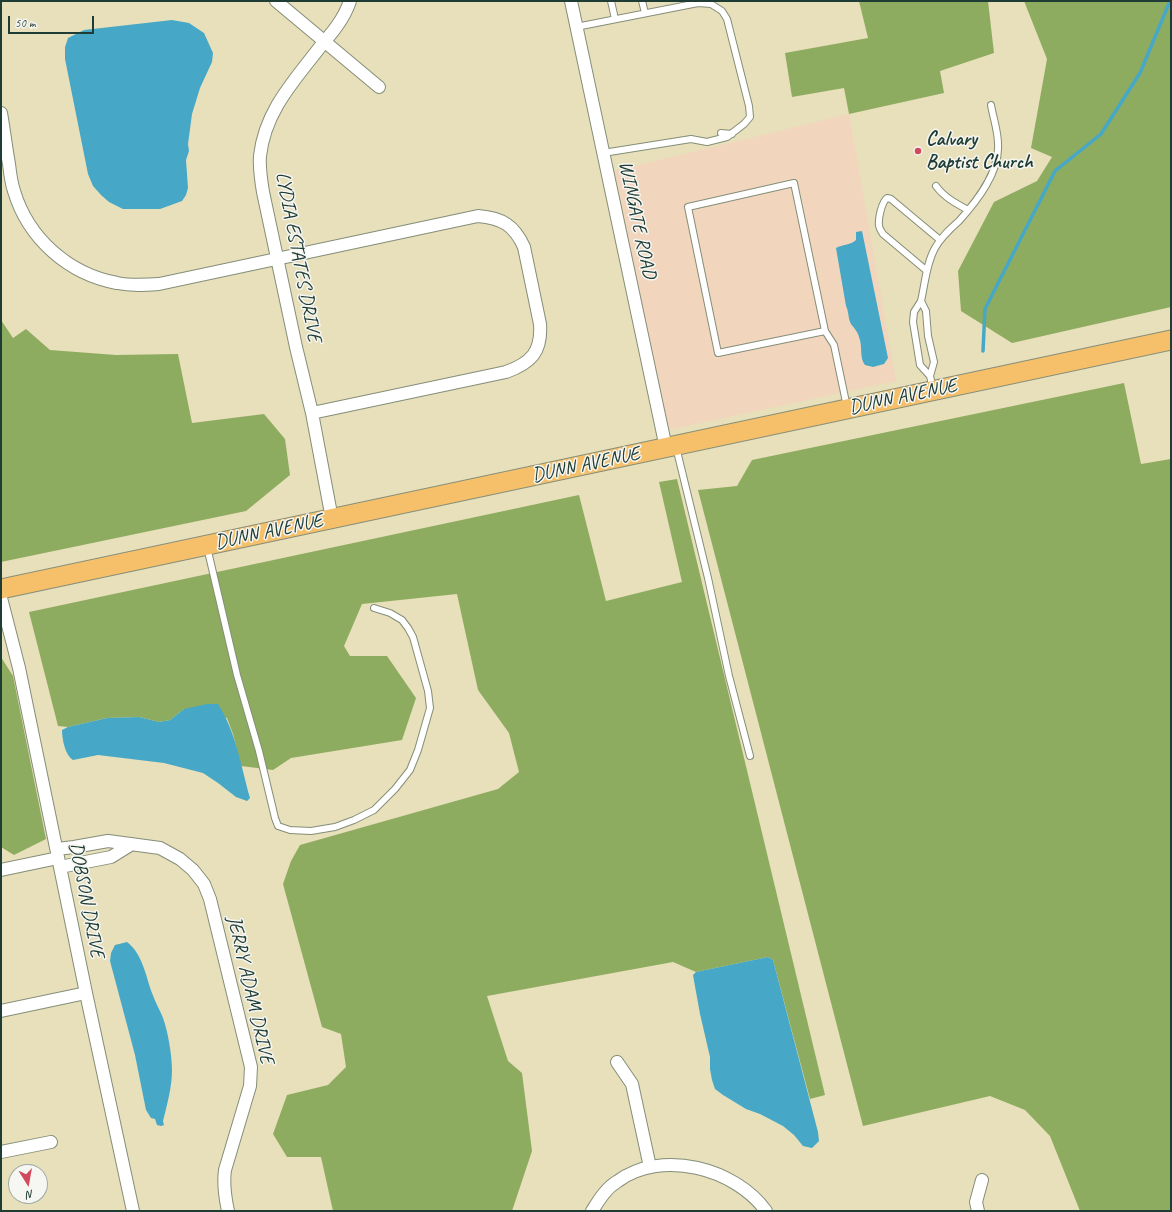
<!DOCTYPE html>
<html>
<head>
<meta charset="utf-8">
<style>
	body { margin:0 }
	#map { position:relative; width:1172px; height:1212px; overflow:hidden; background:#e8dfbb; font-family:Caveat,sans-serif }
	canvas { display:block }
	.frame { position:absolute; inset:0; border:2px solid #1f3d34; pointer-events:none }
	.north { position:absolute; left:8px; top:1164px; width:40px; height:40px; box-sizing:border-box; background:#f6f6f2; border:1px solid #a0aca6; border-radius:50%; rotate:169deg; font-size:11px; font-weight:700; line-height:16px; text-align:center; color:#1f3d34 }
	.north::after { content:''; display:block; margin:auto; width:14px; height:18px; background:#d1495b; clip-path:polygon(50% 0,100% 100%,50% 72%,0 100%) }
	.scale { position:absolute; left:8px; top:16px; width:86px; height:18px; box-sizing:border-box; border:2px solid #1f3d34; border-top:0; padding-left:5px; font-size:12px; line-height:14px; white-space:nowrap; color:#1f3d34; -webkit-text-stroke:3px #f6f6f2; paint-order:stroke }
</style>
</head>
<body>
<div id="map">
<canvas width="1172" height="1212"></canvas>
<div class="frame"></div>
<div class="north">N</div>
<div class="scale">50 m</div>
</div>
<script>
const ctx = document.querySelector('canvas').getContext('2d');
ctx.lineJoin = 'round';
function fill(path, color) {
  ctx.fillStyle = color;
  ctx.fill(path, 'evenodd');
}
function trace(path, color, width, dash) {
  ctx.strokeStyle = color;
  ctx.lineWidth = width;
  ctx.lineCap = dash ? 'butt' : 'round';
  ctx.setLineDash(dash || []);
  ctx.stroke(path);
}
function label(font, color, halo, rows, align = 'center') {
  ctx.font = font + ' Caveat,sans-serif';
  ctx.lineWidth = 3;
  ctx.setLineDash([]);
  ctx.textBaseline = 'middle';
  ctx.strokeStyle = halo;
  ctx.fillStyle = color;
  for (const [text, x, y, turn = 0] of rows) {
    ctx.save();
    ctx.translate(x, y);
    ctx.rotate((+turn || 0) * Math.PI / 180);
    ctx.textAlign = isNaN(turn) ? turn : align;
    if (halo) ctx.strokeText(text, 0, 0);
    ctx.fillText(text, 0, 0);
    ctx.restore();
  }
}
const built = new Path2D(`
	M849,114l47,267 -228,49 -54,-259z`);
const forest = new Path2D(`
	M859,1h129l6,52 -54,18 4,22 -95,21 -5,-26 -52,9 -7,-44 83,-15z
	M1024,1h147v306l-159,36 -51,-32 -3,-40 36,-69 43,-21 15,-24 -21,-9 16,-89z
	M1,320l12,18 13,-9 24,21 66,5 62,-1 14,69 72,-9 21,25 5,36 -44,36 -245,51z
	M1124,383l17,81 30,-5v752h-91l-30,-75 -25,-26 -35,-14 -127,30 -165,-636 39,-4 15,-26z
	M677,479l148,616 -15,4 -37,-139 -5,-3 -72,15 -23,-10 -186,34 21,65 14,12 10,78 -20,60h-179l-12,-54h-34l-14,-23 14,-39 41,-10 18,-18 -5,-33 -19,-7 -39,-143 8,-23 9,-16 198,-56 21,-17 -10,-39 -31,-43 -21,-96 -95,10 -18,42 6,10h37l29,42 -14,42 -111,18 -18,12 -32,-4 -8,-32 -6,-16 -43,-9 -14,11 -11,2 -20,-5 -32,1 -39,9 -10,-1 -29,-114 550,-117 27,106 76,-19 -23,-100z
	M1,657l12,19 33,163 -32,16 -13,-8z`);
const water = new Path2D(`
	M172,20l17,3 15,10 9,20 -1,9 -12,26 -8,26 -4,30 1,7 -3,9 2,28 -2,7 -4,6 -22,8h-37l-14,-7 -8,-7 -8,-9 -5,-12 -23,-115v-12l3,-9 16,-8z
	M862,231l26,127 -4,6 -11,3 -8,-2c-6,-8 -2,-18 -6,-28 -1,-5 -5,-9 -8,-13 -3,-5 -2,-12 -5,-18l-10,-58c7,-4 13,-2 20,-8v-8z
	M207,704h11c18,28 23,62 32,94l-3,3 -11,-4 -18,-14 -15,-10 -39,-10 -66,-8 -25,5c-8,-5 -11,-21 -11,-30l6,-3 39,-9 32,-1 20,5 11,-2 14,-11z
	M127,942c15,11 19,34 25,51 3,9 8,17 11,25 5,13 9,38 9,52 0,17 -5,35 -9,51l1,4 -3,1 -4,-1 -2,-6 -4,-1 -5,-8 -11,-55 -25,-94 1,-8 4,-8z
	M768,957l5,3 45,172 1,9 -7,7 -9,-2 -9,-11 -11,-9 -23,-12 -14,-5 -23,-14 -8,-6 -3,-9 -2,-11v-12l-10,-43 -7,-39 3,-3z`);
const stream = new Path2D(`
	M983,351l2,-42 70,-138 46,-37 39,-61 30,-72`);
const service = new Path2D(`
	M611,1l4,18
	M642,1l3,12
	M576,27l122,-24 13,1 11,7 5,8 22,87 1,11 -6,7 -17,13 -20,5 -16,-3 -88,14
	M721,133l11,1
	M936,186c8,11 19,17 32,24
	M927,271l-44,-37c-2,-3 -4,-6 -4,-9 -1,-7 3,-23 8,-27l4,1 49,41
	M921,301c4,-17 5,-37 14,-53 6,-11 15,-19 24,-27 18,-20 41,-49 39,-77 0,-13 -5,-27 -7,-39
	M825,331l-107,22 -30,-146 106,-24 31,148 9,14 13,62
	M930,376l-10,-11 -7,-43 1,-10 7,-11 5,10 2,25 6,26 -4,14 3,13
	M676,447l32,131 21,98 21,80
	M207,547l30,128 22,76 16,67 3,8 12,4 21,1 24,-4 19,-7 20,-10 21,-21 15,-19 8,-20 12,-42 -2,-17 -15,-54 -5,-9 -6,-8 -12,-7 -16,-5`);
const minor = new Path2D(`
	M276,1l103,86
	M571,1l95,447
	M1,113c3,17 5,34 8,51 1,9 2,18 5,27 14,47 54,83 103,92 14,3 28,2 42,1l319,-68c24,2 36,9 46,31l16,77c2,28 -9,39 -34,48l-194,41
	M332,519l-20,-106 -16,-66 -33,-155c-2,-12 -4,-24 -3,-36 5,-45 34,-75 60,-109 12,-14 24,-28 30,-46
	M1,598l18,70 67,325 47,218
	M57,849l17,-2 34,-6 52,7 20,11 13,11 11,14 6,15 41,168 -1,19 -25,84c-2,14 0,27 3,41
	M60,867l51,-10 21,-13
	M1,870l57,-12
	M1,1011l85,-18
	M617,1062l15,22 18,83
	M1,1152l50,-10
	M592,1211c7,-11 14,-23 26,-30 44,-32 117,-13 148,30
	M978,1211l-2,-9 6,-22`);
const primary = new Path2D(`
	M1,589l1170,-249`);
const markers = [
	[918,151,4,"#d1495b"]
];
const poiNames = [
	["Calvary",926,140],
	["Baptist Church",926,163]
];
const streetNames = [
	["WINGATE ROAD",637,220,78],
	["LYDIA ESTATES DRIVE",298,257,79],
	["DUNN AVENUE",903,397,-12],
	["DUNN AVENUE",586,465,-12],
	["DUNN AVENUE",269,532,-12],
	["DOBSON DRIVE",86,900,79],
	["JERRY ADAM DRIVE",250,990,77]
];
fill(built, '#f1d5bd');
fill(forest, '#8eac60');
fill(water, '#46a8c6');
trace(stream, '#46a8c6', 3.5);
trace(service, '#848e78', 8);
trace(minor, '#848e78', 14);
trace(primary, '#848e78', 21);
trace(service, '#fff', 6);
trace(minor, '#fff', 12);
trace(primary, '#f6c06b', 19);
for (const [x, y, r, color] of markers) {
  const dot = new Path2D();
  dot.arc(x, y, r, 0, 2 * Math.PI);
  ctx.fillStyle = color;
  ctx.fill(dot);
  trace(dot, '#f6f6f2', 1.5);
}
label('bold 20px', '#1f3d34', '#f6f6f2', poiNames, 'left');
label('20px', '#1f3d34', '#f6f6f2', streetNames);
</script>
</body>
</html>
